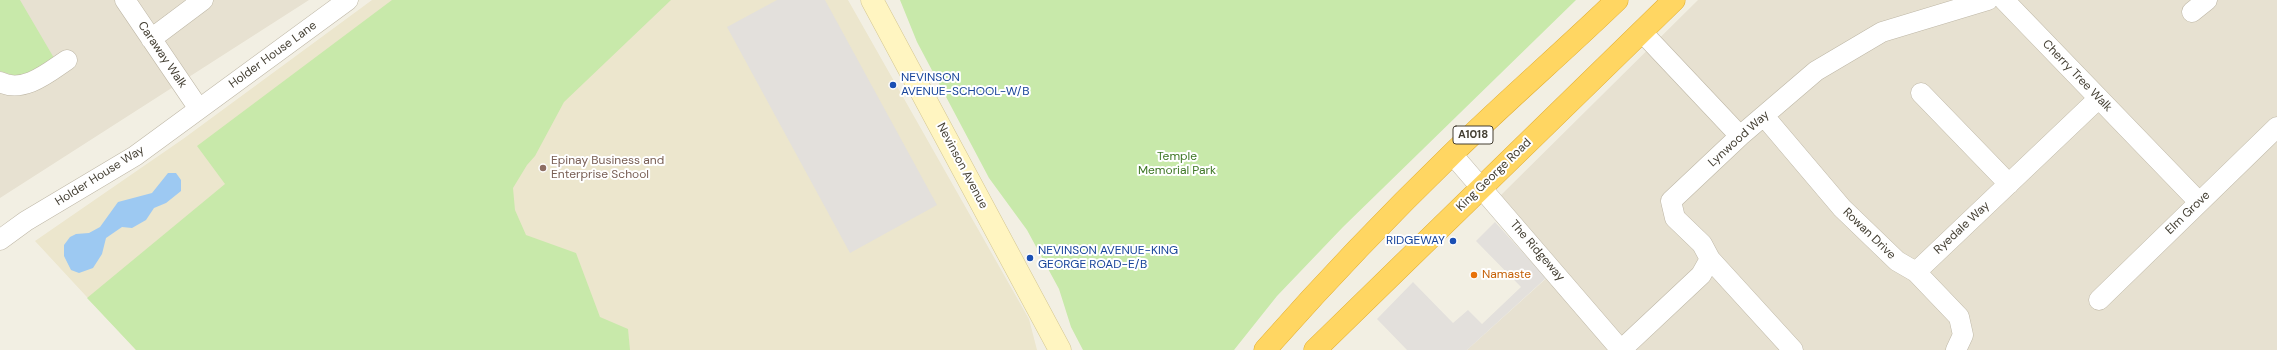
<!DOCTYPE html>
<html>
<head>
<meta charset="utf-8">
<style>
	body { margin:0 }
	canvas { display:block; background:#f2efe3 }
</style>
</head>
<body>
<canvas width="2277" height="350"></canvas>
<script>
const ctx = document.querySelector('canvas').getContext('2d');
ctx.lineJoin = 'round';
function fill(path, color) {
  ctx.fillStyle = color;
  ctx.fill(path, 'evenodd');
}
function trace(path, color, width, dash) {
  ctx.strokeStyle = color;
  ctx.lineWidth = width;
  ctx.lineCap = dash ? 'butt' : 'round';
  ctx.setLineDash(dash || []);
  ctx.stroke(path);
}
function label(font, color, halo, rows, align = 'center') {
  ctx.font = font + ' "DM Sans",sans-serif';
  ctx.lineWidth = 4;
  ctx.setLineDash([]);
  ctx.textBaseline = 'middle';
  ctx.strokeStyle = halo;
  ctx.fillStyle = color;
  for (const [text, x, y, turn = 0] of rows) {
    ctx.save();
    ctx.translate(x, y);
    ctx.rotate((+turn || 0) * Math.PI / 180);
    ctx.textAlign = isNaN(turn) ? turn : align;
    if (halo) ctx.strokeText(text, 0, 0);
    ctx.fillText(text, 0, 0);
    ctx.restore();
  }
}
const residential = new Path2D(`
	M0,0h309l-309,198z
	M1698,0h579v350h-810l94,-85 -61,-69z`);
const education = new Path2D(`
	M372,0h476l181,319 8,31h-901l-101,-109 148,-102z`);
const green = new Path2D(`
	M0,0h20l34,58 -33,20 -21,-7z
	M392,0h279l-107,102 -29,54 -8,9 -14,23 2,22 11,25 50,18 24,64 28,12 2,21h-494l-49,-52 138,-114 -28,-38z
	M900,0h676l-233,227 -66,69 -43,54h-151l-12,-23 -12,-38 -32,-59 -38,-52 -72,-136z`);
const parking = new Path2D(`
	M777,0h48l112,205 -87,48 -123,-226z
	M1495,222l51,56 -79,72h-60l-30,-31 36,-37 40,41 15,-13 14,14 39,-37 -45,-46z`);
const water = new Path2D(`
	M168,173h8l5,7v11l-15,12 -12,5 -8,12 -14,8 -10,-1 -16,11 -4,16 -9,14 -14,5 -8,-3 -7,-14v-11l6,-8 6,-3 13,-1 11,-6 18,-25 34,-9z`);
const street = new Path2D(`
	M125,0l74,109
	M2004,0l195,202
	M2192,12l15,-12
	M1642,32l98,104
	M151,39l52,-39
	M0,82c24,12 49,-10 67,-22
	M1921,93l88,91
	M1764,116l78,92 55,53 19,11 43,45 4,18 -7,15
	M1452,154l169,196
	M0,240l26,-19 109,-65 213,-156
	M1710,259l83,91
	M1916,272l182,-173
	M2099,300l178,-173
	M1621,350l80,-75 9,-16 -8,-15 -27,-26 -4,-17 69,-65 76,-65 66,-39 106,-32`);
const secondary = new Path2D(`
	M872,0l188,350`);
const highway = new Path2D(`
	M1265,350c60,-68 121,-132 186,-195 54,-53 111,-102 166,-155
	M1315,350l359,-350`);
const markers = [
	[893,85,4,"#1a4fb4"],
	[543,168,4,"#8d6e63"],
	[1453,241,4,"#1a4fb4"],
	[1030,258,4,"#1a4fb4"],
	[1474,275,4,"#e8710a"]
];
const shields = [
	[1473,135,40]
];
const shieldNames = [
	["A1018",1473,135]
];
const streetNames = [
	["Caraway Walk",162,55,56],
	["Holder House Lane",273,55,-36],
	["Cherry Tree Walk",2077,76,46],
	["Lynwood Way",1739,139,-42],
	["Nevinson Avenue",962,166,62],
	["King George Road",1494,175,-44],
	["Holder House Way",100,176,-32],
	["Elm Grove",2188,213,-44],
	["Ryedale Way",1962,228,-43],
	["Rowan Drive",1869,234,44],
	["The Ridgeway",1537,251,49]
];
const transitNames = [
	["NEVINSON",901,78],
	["AVENUE-SCHOOL-W/B",901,92],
	["RIDGEWAY",1445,241,"right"],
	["NEVINSON AVENUE-KING",1038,251],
	["GEORGE ROAD-E/B",1038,265]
];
const parkNames = [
	["Temple",1177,157],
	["Memorial Park",1177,171]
];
const educationNames = [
	["Epinay Business and",551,161],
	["Enterprise School",551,175]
];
const foodNames = [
	["Namaste",1482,275]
];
fill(residential, '#e7e1d1');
fill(education, '#ece6cd');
fill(green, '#c8e9aa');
fill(parking, '#e3e0dc');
fill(water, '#9dc9f2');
trace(street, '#beb7a6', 21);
trace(secondary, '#d4c791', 23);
trace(highway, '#e2ad2e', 23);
trace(street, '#fff', 20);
trace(secondary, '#fff5c1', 22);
trace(highway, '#ffd662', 22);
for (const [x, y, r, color] of markers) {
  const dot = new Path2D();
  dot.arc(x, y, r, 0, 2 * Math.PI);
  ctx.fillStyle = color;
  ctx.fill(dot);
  trace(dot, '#fff', 1.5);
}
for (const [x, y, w] of shields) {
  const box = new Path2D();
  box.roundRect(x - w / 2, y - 9, w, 18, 3);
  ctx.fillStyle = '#fff';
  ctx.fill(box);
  trace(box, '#443f33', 1);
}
label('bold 11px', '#443f33', null, shieldNames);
label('12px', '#443f33', '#fff', streetNames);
label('12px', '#164399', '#fff', transitNames, 'left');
label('12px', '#3e7725', '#fff', parkNames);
label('12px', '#785e54', '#fff', educationNames, 'left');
label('12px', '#c56008', '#fff', foodNames, 'left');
</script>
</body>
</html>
